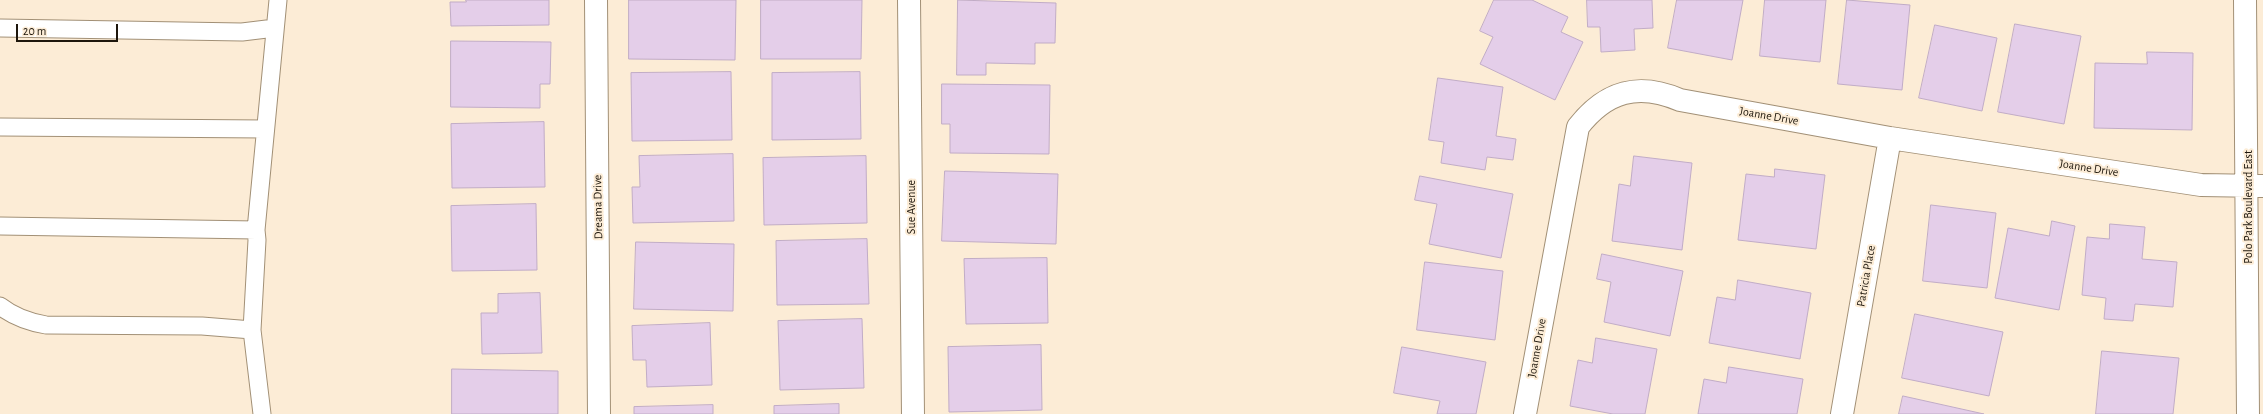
<!DOCTYPE html>
<html>
<head>
<meta charset="utf-8">
<style>
	body { margin:0 }
	#map { position:relative; width:2263px; height:414px; overflow:hidden; background:#fcecd6; font-family:"Alegreya Sans",sans-serif }
	canvas { display:block }
	.scale { position:absolute; left:16px; top:24px; width:102px; height:18px; box-sizing:border-box; border:2px solid #1d160c; border-top:0; padding-left:5px; font-size:12px; line-height:14px; white-space:nowrap; color:#1d160c; -webkit-text-stroke:3px #fcecd6; paint-order:stroke }
</style>
</head>
<body>
<div id="map">
<canvas width="2263" height="414"></canvas>
<div class="scale">20 m</div>
</div>
<script>
const ctx = document.querySelector('canvas').getContext('2d');
ctx.lineJoin = 'round';
function fill(path, color) {
  ctx.fillStyle = color;
  ctx.fill(path, 'evenodd');
}
function trace(path, color, width, dash) {
  ctx.strokeStyle = color;
  ctx.lineWidth = width;
  ctx.lineCap = dash ? 'butt' : 'round';
  ctx.setLineDash(dash || []);
  ctx.stroke(path);
}
function label(font, color, halo, rows, align = 'center') {
  ctx.font = font + ' "Alegreya Sans",sans-serif';
  ctx.lineWidth = 4;
  ctx.setLineDash([]);
  ctx.textBaseline = 'middle';
  ctx.strokeStyle = halo;
  ctx.fillStyle = color;
  for (const [text, x, y, turn = 0] of rows) {
    ctx.save();
    ctx.translate(x, y);
    ctx.rotate((+turn || 0) * Math.PI / 180);
    ctx.textAlign = isNaN(turn) ? turn : align;
    if (halo) ctx.strokeText(text, 0, 0);
    ctx.fillText(text, 0, 0);
    ctx.restore();
  }
}
const building = new Path2D(`
	M466,0h83v25l-98,1 -1,-24h16z
	M629,0h107l-1,60 -106,-1z
	M761,0h101l-1,59h-100z
	M958,0l98,3 -1,40h-20v21l-49,-1v12h-29z
	M1494,0h38l36,17 -7,15 22,10 -28,58 -75,-36 13,-27 -13,-6z
	M1587,0h65l1,28 -19,1 1,21 -34,2 -1,-25h-12z
	M1677,0h66l-11,60 -64,-12z
	M1765,0h61l-6,62 -60,-6z
	M1847,0l63,5 -8,85 -64,-6z
	M2015,24l66,12 -17,88 -66,-12z
	M1935,25l62,13 -15,73 -63,-13z
	M451,41l100,1 -1,42h-10v24l-89,-1z
	M2147,52l46,1 -1,77 -98,-2 1,-65 52,1z
	M731,72l1,68 -100,1 -1,-68z
	M860,72l1,67 -89,1v-67z
	M1438,78l65,9 -7,49 20,3 -3,21 -26,-3 -2,13 -44,-7 3,-21 -15,-2z
	M942,84l108,1 -1,69 -99,-1v-29h-8z
	M544,122l1,65 -93,1 -1,-64z
	M733,154l1,67 -101,2 -1,-36h8l-1,-31z
	M866,156l1,67 -103,2 -1,-67z
	M1634,156l58,7 -10,87 -70,-9 7,-57 11,2z
	M1775,169l50,6 -9,74 -78,-9 8,-66 28,3z
	M945,171l113,3 -2,70 -114,-3z
	M1420,176l93,18 -12,64 -72,-14 8,-40 -22,-4z
	M536,204l1,66 -85,1 -1,-65z
	M1931,205l65,8 -9,75 -64,-7z
	M2052,221l23,5 -16,84 -64,-12 13,-70 41,8z
	M2110,224l35,3 -3,32 35,3 -4,45 -38,-3 -2,17 -29,-2 2,-21 -24,-3 5,-58 22,2z
	M867,239l2,65 -92,1 -1,-64z
	M636,242l98,2 -1,67 -99,-2z
	M1602,254l81,17 -13,65 -66,-14 7,-40 -14,-3z
	M1047,258l1,65 -82,1 -2,-65z
	M1425,262l78,9 -8,69 -78,-10z
	M1738,280l73,13 -11,66 -91,-16 8,-46 18,3z
	M540,293l2,60 -60,1 -1,-41h17v-19z
	M1915,314l88,18 -14,64 -87,-18z
	M862,319l2,69 -84,2 -2,-69z
	M710,323l2,62 -65,2 -1,-27h-13l-1,-34z
	M1596,338l61,11 -12,65h-32l-43,-8 8,-46 14,3z
	M1041,345l1,65 -93,2 -1,-65z
	M1402,347l84,15 -10,52h-39l3,-13 -46,-8z
	M2102,351l77,7 -6,56h-77z
	M1729,367l74,12 -6,35h-99l6,-35 22,4z
	M452,369l106,2v43h-106z
	M1903,396l81,18h-85z
	M839,404v10h-65v-8z
	M713,405v9h-79v-7z`);
const service = new Path2D(`
	M0,28l242,4 33,-4
	M0,127l265,2
	M0,226l256,4
	M0,306c14,11 28,16 46,19l156,1 50,4
	M262,414l-10,-84 5,-90 -1,-10 22,-230`);
const minor = new Path2D(`
	M596,0l3,414
	M909,0l4,414
	M2245,0l3,414
	M1525,414l53,-287c28,-36 60,-45 102,-27l210,38 311,47 62,1
	M1842,414l48,-276`);
const streetNames = [
	["Joanne Drive",1769,116,10],
	["Joanne Drive",2089,168,9],
	["Dreama Drive",598,207,-91],
	["Sue Avenue",911,207,-90],
	["Polo Park Boulevard East",2248,207,-90],
	["Patricia Place",1866,276,-80],
	["Joanne Drive",1537,348,-80]
];
fill(building, '#e4cee9');
trace(building, '#c1acc6', 1);
trace(service, '#a29076', 19);
trace(minor, '#a29076', 24);
trace(service, '#fff', 17);
trace(minor, '#fff', 22);
label('12px', '#1d160c', '#fcecd6', streetNames);
</script>
</body>
</html>
